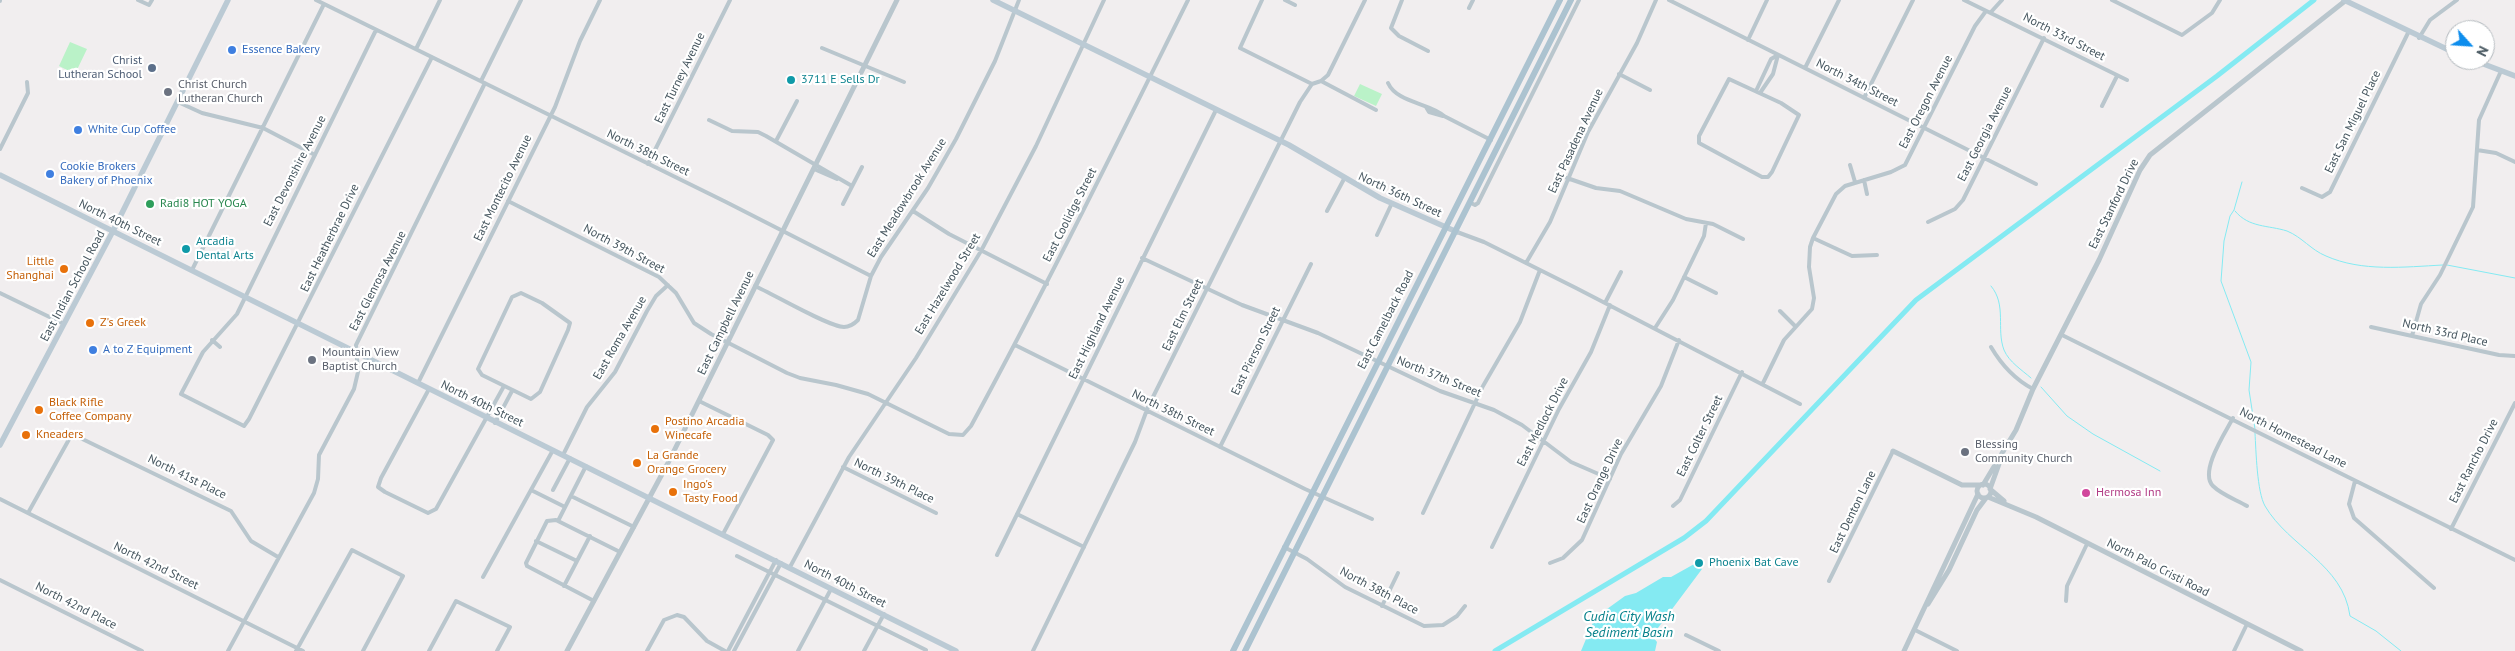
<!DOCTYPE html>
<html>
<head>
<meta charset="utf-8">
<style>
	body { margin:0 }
	#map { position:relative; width:2515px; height:651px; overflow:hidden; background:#f1eeef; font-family:"PT Sans",sans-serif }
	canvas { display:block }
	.north { position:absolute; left:2445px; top:20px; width:50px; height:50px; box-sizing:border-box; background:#fff; border:1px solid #b5bbbf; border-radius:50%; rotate:116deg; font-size:14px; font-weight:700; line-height:20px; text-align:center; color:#45555e }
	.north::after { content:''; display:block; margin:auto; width:18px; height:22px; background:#0d8ded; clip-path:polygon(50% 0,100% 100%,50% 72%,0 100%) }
</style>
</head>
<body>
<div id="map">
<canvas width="2515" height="651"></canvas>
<div class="north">N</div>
</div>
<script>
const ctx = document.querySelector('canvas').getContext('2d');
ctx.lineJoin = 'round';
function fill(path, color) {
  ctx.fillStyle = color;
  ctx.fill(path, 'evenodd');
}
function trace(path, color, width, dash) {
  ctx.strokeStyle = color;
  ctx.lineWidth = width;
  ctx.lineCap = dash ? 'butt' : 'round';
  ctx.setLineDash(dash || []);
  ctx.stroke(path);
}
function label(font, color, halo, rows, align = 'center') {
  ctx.font = font + ' "PT Sans",sans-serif';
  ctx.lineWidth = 4.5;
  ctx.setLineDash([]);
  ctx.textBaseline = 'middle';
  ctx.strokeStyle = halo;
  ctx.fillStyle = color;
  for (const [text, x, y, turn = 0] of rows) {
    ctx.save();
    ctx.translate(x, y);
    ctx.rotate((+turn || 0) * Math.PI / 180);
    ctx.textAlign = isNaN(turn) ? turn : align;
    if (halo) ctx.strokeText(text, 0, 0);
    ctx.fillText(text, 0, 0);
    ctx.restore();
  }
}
const green = new Path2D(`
	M70,42l17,7 -12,25 -16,-8z
	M1360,84l22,10 -6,12 -22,-10z`);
const water = new Path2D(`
	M1696,563l6,6 -50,67 5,6 -2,9h-74l13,-31 13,-11 18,-13 11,-3 27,-16h8z`);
const stream = new Path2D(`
	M2242,182l-8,28 -4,6 -6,25 -3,40 30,81 -2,28 6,39
	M2235,211c14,17 33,14 52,20 15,6 24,19 39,25 36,16 78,11 117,9
	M2447,265l68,13
	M1991,286c16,19 5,43 13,64 5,12 18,20 27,28
	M2041,387l26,29 26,18 67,37
	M2255,433c1,18 2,59 10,73 24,41 78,58 85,110l26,15 25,20`);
const canal = new Path2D(`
	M1495,651l189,-113 22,-17 210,-221 301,-224 97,-76`);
const minor = new Path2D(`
	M138,0l11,5 3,-5
	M316,0l410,202 145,74
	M1262,0l-22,48 72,36
	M1285,0l10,5
	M1402,0l-11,28 8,8 29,15
	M1669,0l367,184
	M1964,0l163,80
	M2112,0l70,35 30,-22 8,-13
	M0,1v-1
	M1469,8l4,-8
	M1991,12l11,-12
	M376,30l-139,284 -34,38 -22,42 63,32 5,-7 183,-362
	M2419,38l11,-18 27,-20
	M1748,40l19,-40
	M822,48l82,34
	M416,49l24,-49
	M1805,68l34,-68
	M1619,74l31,16
	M1729,79l52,24 18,12 -27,57 -4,5h-6l-63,-34v-7z
	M481,81l40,-81
	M1321,81l55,29
	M1388,83c9,20 42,20 56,33l47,24
	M1756,91l15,-32 7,-4
	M1760,93l13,-19 5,-19
	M1864,98l49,-98
	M178,102l24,11 61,15 52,27
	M2102,106l15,-30
	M1426,107l3,5 14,4
	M709,120l23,11 26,1 8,4 86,50
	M776,141l21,-40
	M0,149l28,-56 -1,-11
	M2477,150l19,3 19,9
	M648,164l82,-164
	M1850,165l5,17
	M814,169l23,10
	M1567,178l29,10 24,3 66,28 27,5 30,15
	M1864,180l3,14
	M2302,188l20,9 8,-5 78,-159
	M508,201l151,76 17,16 18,30 17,11 76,39 13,5 36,7 32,9 81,40 14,1 8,-9c76,-140 146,-283 217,-426
	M1471,203l4,2 3,-2 101,-203
	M843,204l19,-37
	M913,211l36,23 98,50
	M1327,211l17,-32
	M1928,222l27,-13 8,-9 81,-162
	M1457,232l27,10 92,46 224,116
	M1377,235l15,-32
	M1813,238l39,18 25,-1
	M1142,258l100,47 76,28 122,58 54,19 28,15 49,37 39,17
	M1526,263l24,-41 38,-90 49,-89 19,-43
	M192,270l132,-266
	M1684,277l32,16
	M755,286c18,8 74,41 89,41 6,0 10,-3 14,-7l13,-44 10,-19 47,-69 28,-49 39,-78 24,-61
	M0,293l64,31
	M521,293l21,10 28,20 -2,7 -28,62 -9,7 -49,-24 -4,-6 34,-72z
	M1605,303l16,-31
	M1780,311l15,15
	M2371,327l128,28 16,1
	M1655,328l18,-28 31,-64 2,-13
	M2062,335l453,225
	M2412,336l9,-32 19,-29 33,-68 6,-87 22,-49
	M212,340l8,7
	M1015,345l290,144 67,30
	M1991,347c10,17 25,33 42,42
	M418,383l137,-276 25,-66 20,-41
	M1763,383l21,-43 28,-31 2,-11 -5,-31 1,-20 3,-9 23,-44 9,-8 46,-14 14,-7 70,-139 11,-15
	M429,389l-48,89 -3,9 7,5 43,21 8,-4 68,-123
	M699,401l69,34 5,5 -50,94
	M2233,418c-8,15 -34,54 -20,68 9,9 24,14 34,20
	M495,423l17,-32
	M1220,447l91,-183
	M563,455l24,-48 28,-35 32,-61 9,-15 12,-11
	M843,467l93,46
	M2355,481l-6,23 5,14 80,70
	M531,490l34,17
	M553,490l17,-32
	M571,496l63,31
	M0,499l303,152
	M1673,506l7,-6 62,-128
	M28,513l44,-79 159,77 20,30 27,16
	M1423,513l60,-127 37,-64 20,-52
	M1017,514l67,33
	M558,521l28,-55
	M2451,529l64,-126
	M536,541l41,20
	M1284,547l23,12 38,28 79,39 19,-1 14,-9 8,-10
	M1492,547l67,-138 32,-57 19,-47
	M997,555l219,-445
	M737,556l189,94
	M1550,563l13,-5 19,-18 39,-86 40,-68 18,-46
	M790,567l59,-110 67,-99 65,-107 55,-105 68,-146
	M483,577l70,-127
	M0,580l142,71
	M1829,581l64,-130
	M564,586l26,-50
	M594,601l-67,-35 -1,-3 21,-42 9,-1 64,32
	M2066,601l1,-15 20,-42
	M1382,606l16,-33
	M1915,630l42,21
	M1686,635l33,16
	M228,651l86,-158 4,-14 1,-24 35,-66 4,-17 -2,-27 129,-262
	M296,651l56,-101 51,26 -40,75
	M429,651l27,-50 54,26 -13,24
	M647,651l17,-31 13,-5 7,2 23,24 18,10
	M728,651l48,-91
	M734,651l47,-88
	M798,651l33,-62
	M864,651l20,-37
	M1033,651l102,-209 13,-35 152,-305 12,-18 9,-3 7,-6 37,-75
	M2234,651l13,-27`);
const tertiary = new Path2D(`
	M1893,451l69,34h18
	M1977 491a7 7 0 1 1 14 0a7 7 0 1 1-14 0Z
	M1983,485l33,-55 17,-41 66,-129 41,-90 10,-15 195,-154
	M1990,489l9,-25
	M1991,490l13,11
	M1988,497l48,20 265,134
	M1928,604l21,-34 28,-60 9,-12
	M567,651l101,-188 229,-463
	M1904,651l74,-157`);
const secondary = new Path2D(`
	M993,0l296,145 91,53 77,34
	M2344,0l111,53
	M2473,60l42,16
	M0,175l956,476
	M0,445l113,-214 115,-231`);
const primary = new Path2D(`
	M1233,651l327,-651
	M1245,651l326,-651`);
const markers = [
	[232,50,5,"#3f7fe0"],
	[152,68,5,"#5c6f8a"],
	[791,80,5,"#0f9aa8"],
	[168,92,5,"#6b7280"],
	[78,130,5,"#3f7fe0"],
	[50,174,5,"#3f7fe0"],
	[150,204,5,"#2e9e5b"],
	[186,249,5,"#0f9aa8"],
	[64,269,5,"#e8710a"],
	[90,323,5,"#e8710a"],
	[93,350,5,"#3f7fe0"],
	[312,360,5,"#6b7280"],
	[39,410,5,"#e8710a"],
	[655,429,5,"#e8710a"],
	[26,435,5,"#e8710a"],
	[1965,452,5,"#6b7280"],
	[637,463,5,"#e8710a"],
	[673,492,5,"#e8710a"],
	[2086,493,5,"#d1479c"],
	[1699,563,5,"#0f9aa8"]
];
const streetNames = [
	["North 33rd Street",2064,37,27],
	["East Turney Avenue",680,78,-64],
	["North 34th Street",1857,83,27],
	["East Oregon Avenue",1926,102,-63],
	["East San Miguel Place",2353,122,-64],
	["East Georgia Avenue",1985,134,-63],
	["East Pasadena Avenue",1576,141,-65],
	["North 38th Street",648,153,26],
	["East Devonshire Avenue",295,171,-63],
	["East Montecito Avenue",503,188,-64],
	["North 36th Street",1400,195,25],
	["East Meadowbrook Avenue",907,198,-58],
	["East Stanford Drive",2114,204,-64],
	["East Coolidge Street",1070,215,-63],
	["North 40th Street",120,223,26],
	["East Heatherbrae Drive",330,238,-64],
	["North 39th Street",624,249,28],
	["East Glenrosa Avenue",378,281,-63],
	["East Hazelwood Street",948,284,-59],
	["East Indian School Road",73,286,-62],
	["East Elm Street",1183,315,-64],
	["East Camelback Road",1386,320,-63],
	["East Campbell Avenue",726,323,-64],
	["East Highland Avenue",1097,328,-64],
	["North 33rd Place",2445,333,13],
	["East Roma Avenue",620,338,-60],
	["East Pierson Street",1256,351,-64],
	["North 37th Street",1439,377,22],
	["North 40th Street",482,404,26],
	["North 38th Street",1173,413,26],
	["East Medlock Drive",1543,422,-63],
	["East Colter Street",1700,436,-64],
	["North Homestead Lane",2293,438,27],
	["East Rancho Drive",2474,461,-63],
	["North 41st Place",187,477,26],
	["North 39th Place",894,481,26],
	["East Orange Drive",1600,481,-65],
	["East Denton Lane",1853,512,-64],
	["North 42nd Street",156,566,26],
	["North Palo Cristi Road",2158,568,27],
	["North 40th Street",845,584,27],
	["North 38th Place",1379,591,28],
	["North 42nd Place",76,606,27]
];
const shopNames = [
	["Essence Bakery",242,50],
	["White Cup Coffee",88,130],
	["Cookie Brokers",60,167],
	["Bakery of Phoenix",60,181],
	["A to Z Equipment",103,350]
];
const serviceNames = [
	["Christ",142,61],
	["Lutheran School",142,75]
];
const cultureNames = [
	["3711 E Sells Dr",801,80],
	["Arcadia",196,242],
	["Dental Arts",196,256],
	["Phoenix Bat Cave",1709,563]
];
const worshipNames = [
	["Christ Church",178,85],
	["Lutheran Church",178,99],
	["Mountain View",322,353],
	["Baptist Church",322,367],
	["Blessing",1975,445],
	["Community Church",1975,459]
];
const leisureNames = [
	["Radi8 HOT YOGA",160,204]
];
const foodNames = [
	["Little",54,262,"right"],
	["Shanghai",54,276,"right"],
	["Z's Greek",100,323],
	["Black Rifle",49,403],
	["Coffee Company",49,417],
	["Postino Arcadia",665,422],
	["Winecafe",665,436],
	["Kneaders",36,435],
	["La Grande",647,456],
	["Orange Grocery",647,470],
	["Ingo's",683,485],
	["Tasty Food",683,499]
];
const hotelNames = [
	["Hermosa Inn",2096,493]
];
const waterNames = [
	["Cudia City Wash",1629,617],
	["Sediment Basin",1629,633]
];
fill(green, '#baf2c8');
fill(water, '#84eaf2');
trace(stream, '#84eaf2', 1);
trace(canal, '#84eaf2', 5);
trace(minor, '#b9c6cd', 4);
trace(tertiary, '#b9c6cd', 5);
trace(secondary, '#bbcad4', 5.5);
trace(primary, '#acc3d0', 6);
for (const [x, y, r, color] of markers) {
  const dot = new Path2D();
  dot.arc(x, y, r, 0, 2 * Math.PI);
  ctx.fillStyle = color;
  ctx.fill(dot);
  trace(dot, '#fff', 2);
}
label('12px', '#45555e', '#fff', streetNames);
label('12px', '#366cbe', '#fff', shopNames, 'left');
label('12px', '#4e5e75', '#fff', serviceNames, 'right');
label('12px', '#0d838f', '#fff', cultureNames, 'left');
label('12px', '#5b616d', '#fff', worshipNames, 'left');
label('12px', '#27864d', '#fff', leisureNames, 'left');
label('12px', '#c56008', '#fff', foodNames, 'left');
label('12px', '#b23c85', '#fff', hotelNames, 'left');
label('italic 14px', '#06818a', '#fff', waterNames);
</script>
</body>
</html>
